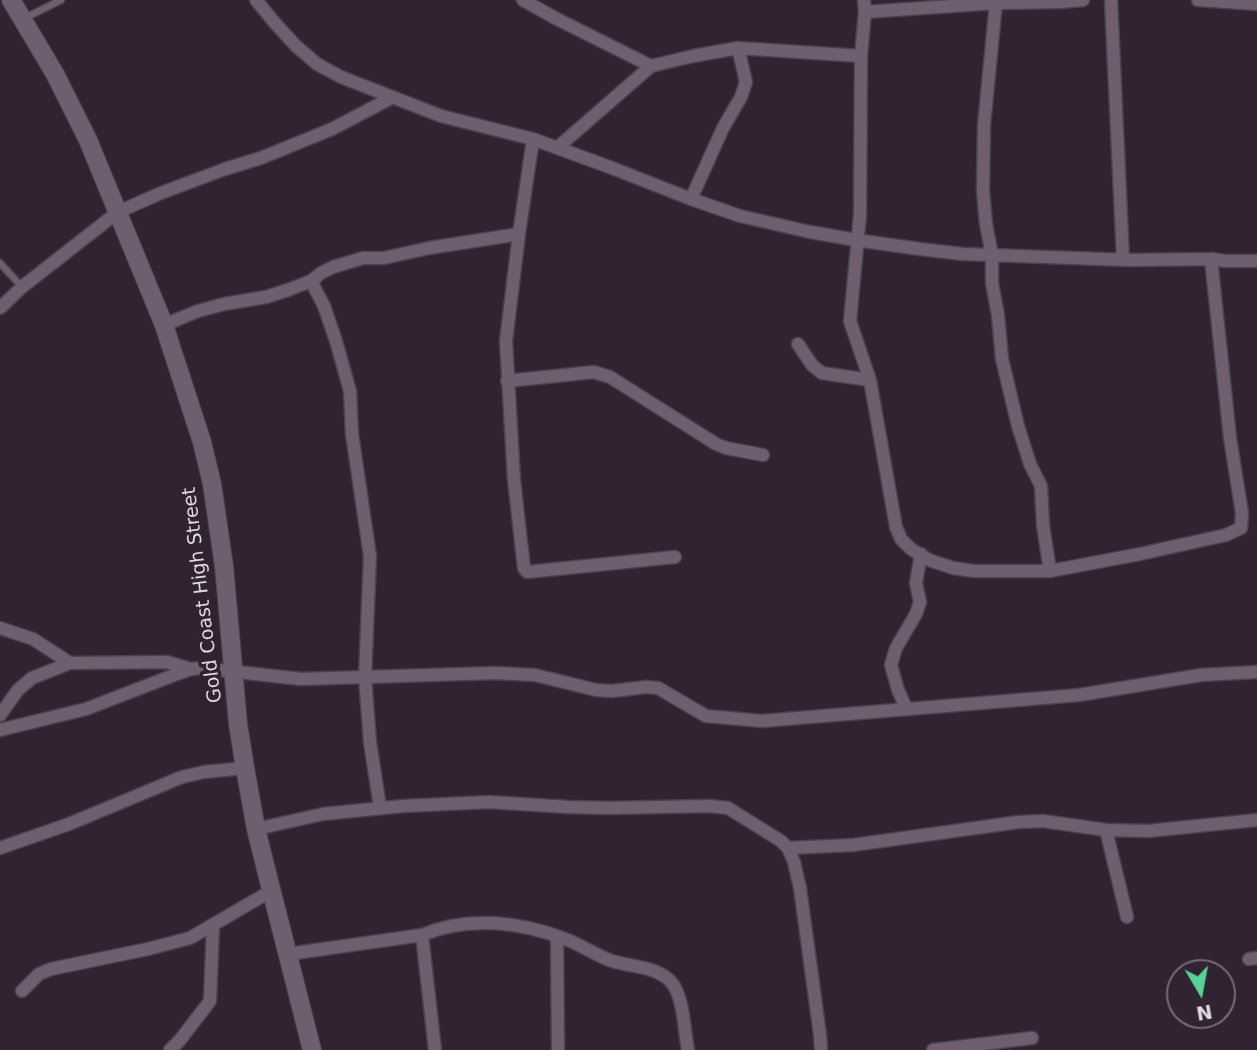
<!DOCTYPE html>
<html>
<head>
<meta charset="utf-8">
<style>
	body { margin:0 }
	#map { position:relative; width:1257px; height:1050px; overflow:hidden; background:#322332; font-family:"DejaVu Sans",sans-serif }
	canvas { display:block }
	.north { position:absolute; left:1166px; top:959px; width:70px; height:70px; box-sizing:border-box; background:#322332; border:2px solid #786b78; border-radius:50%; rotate:170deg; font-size:19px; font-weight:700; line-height:28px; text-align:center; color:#e0d7e0 }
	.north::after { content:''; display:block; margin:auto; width:24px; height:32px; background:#54d396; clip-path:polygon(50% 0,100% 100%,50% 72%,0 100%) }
</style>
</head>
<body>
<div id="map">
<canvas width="1257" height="1050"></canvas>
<div class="north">N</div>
</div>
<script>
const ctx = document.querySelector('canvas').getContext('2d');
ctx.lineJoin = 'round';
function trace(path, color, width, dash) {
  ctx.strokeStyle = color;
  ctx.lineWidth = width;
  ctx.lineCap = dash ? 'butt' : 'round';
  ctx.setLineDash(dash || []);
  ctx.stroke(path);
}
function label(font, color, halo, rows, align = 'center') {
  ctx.font = font + ' "DejaVu Sans",sans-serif';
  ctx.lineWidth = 7;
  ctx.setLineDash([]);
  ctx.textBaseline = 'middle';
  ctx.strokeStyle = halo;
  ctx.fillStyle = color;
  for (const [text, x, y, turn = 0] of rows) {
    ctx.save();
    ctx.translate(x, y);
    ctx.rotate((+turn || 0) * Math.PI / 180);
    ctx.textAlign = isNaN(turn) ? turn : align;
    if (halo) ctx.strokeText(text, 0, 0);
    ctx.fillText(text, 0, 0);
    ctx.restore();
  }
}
const lane = new Path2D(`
	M25,18l36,-18
	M0,263l22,24`);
const street = new Path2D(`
	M256,0l18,22 22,24 21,18 24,13 100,39 92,23 79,29 79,31 49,17 70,16 46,8 64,9 43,5 166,6 82,-1 15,2h31
	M523,0l32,18 96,48
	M864,0l1,12 -4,44 -1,159 -10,106 20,59 26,147 5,12 10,10 18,11 24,8 21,3h76l90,-17 86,-19 15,-7 1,-15 -12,-75 -19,-179
	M1111,0l12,259
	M1198,0l59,4
	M996,3l-12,122 -1,66 3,33 6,31v28l6,32 4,44 16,67 12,38 11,22 2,39 7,46
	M865,12l131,-9 63,-1 24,-2
	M533,139l-14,95 -13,107 8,139 10,88 3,4 148,-15
	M557,148l94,-82 42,-10 45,-8 123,8
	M691,199l32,-71 18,-31 5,-15 -8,-34
	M311,281l13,25 12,35 14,50 2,43 18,122 -5,121 5,65 10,65
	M0,308l22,-21 96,-75 43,-19 64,-24 36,-11 71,-29 61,-32
	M164,325l34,-14 26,-7 42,-7 22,-7 23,-9 10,-8 12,-6 30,-9h21l45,-10 90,-14
	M798,344l14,21 10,8 48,7
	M507,381l87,-9 16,5 106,67 10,4 37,7
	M0,628l33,11 37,24 97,-1 24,7
	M906,708l-8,-18 -7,-25 5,-17 20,-34 4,-12 -4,-19 5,-29
	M0,715l18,-25 14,-12 38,-15
	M0,730l86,-21 91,-35 14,-5 11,-1 99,11 194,-6 40,2 61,15 16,1 34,-4 12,1 48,28 56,5 317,-26 122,-20 56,-3
	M256,829l67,-15 80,-8 86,-4 79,5 40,1 102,-2 18,2 53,33 7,7 6,14 6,26 20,147 1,15
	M1106,830l21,87
	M0,848l69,-24 113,-47 22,-5 41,-4
	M788,848l65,-3 166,-23 24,-1 63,9 42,1 109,-11
	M422,935l13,115
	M557,937l1,113
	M288,954l134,-19c47,-20 100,-13 146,5 15,6 29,16 44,21 19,6 46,5 60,22 12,15 12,48 16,67
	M1249,959l8,-1
	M22,991l17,-17 12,-5 97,-20 42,-11 81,-47
	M170,1050l10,-10 30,-39 3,-75
	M933,1050l99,-12`);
const secondary = new Path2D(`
	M11,0l44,74 33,66 76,185 38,117 10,42 12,82 14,158 7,44 11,61 13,52 43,169`);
const streetNames = [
	["Gold Coast High Street",203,595,-97]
];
trace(lane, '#4d414d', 9);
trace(street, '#4d414d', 15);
trace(secondary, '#4d414d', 20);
trace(lane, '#6f5e6f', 6);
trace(street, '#6f5e6f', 12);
trace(secondary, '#6f5e6f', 18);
label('19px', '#e0d7e0', '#322332', streetNames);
</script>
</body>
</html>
